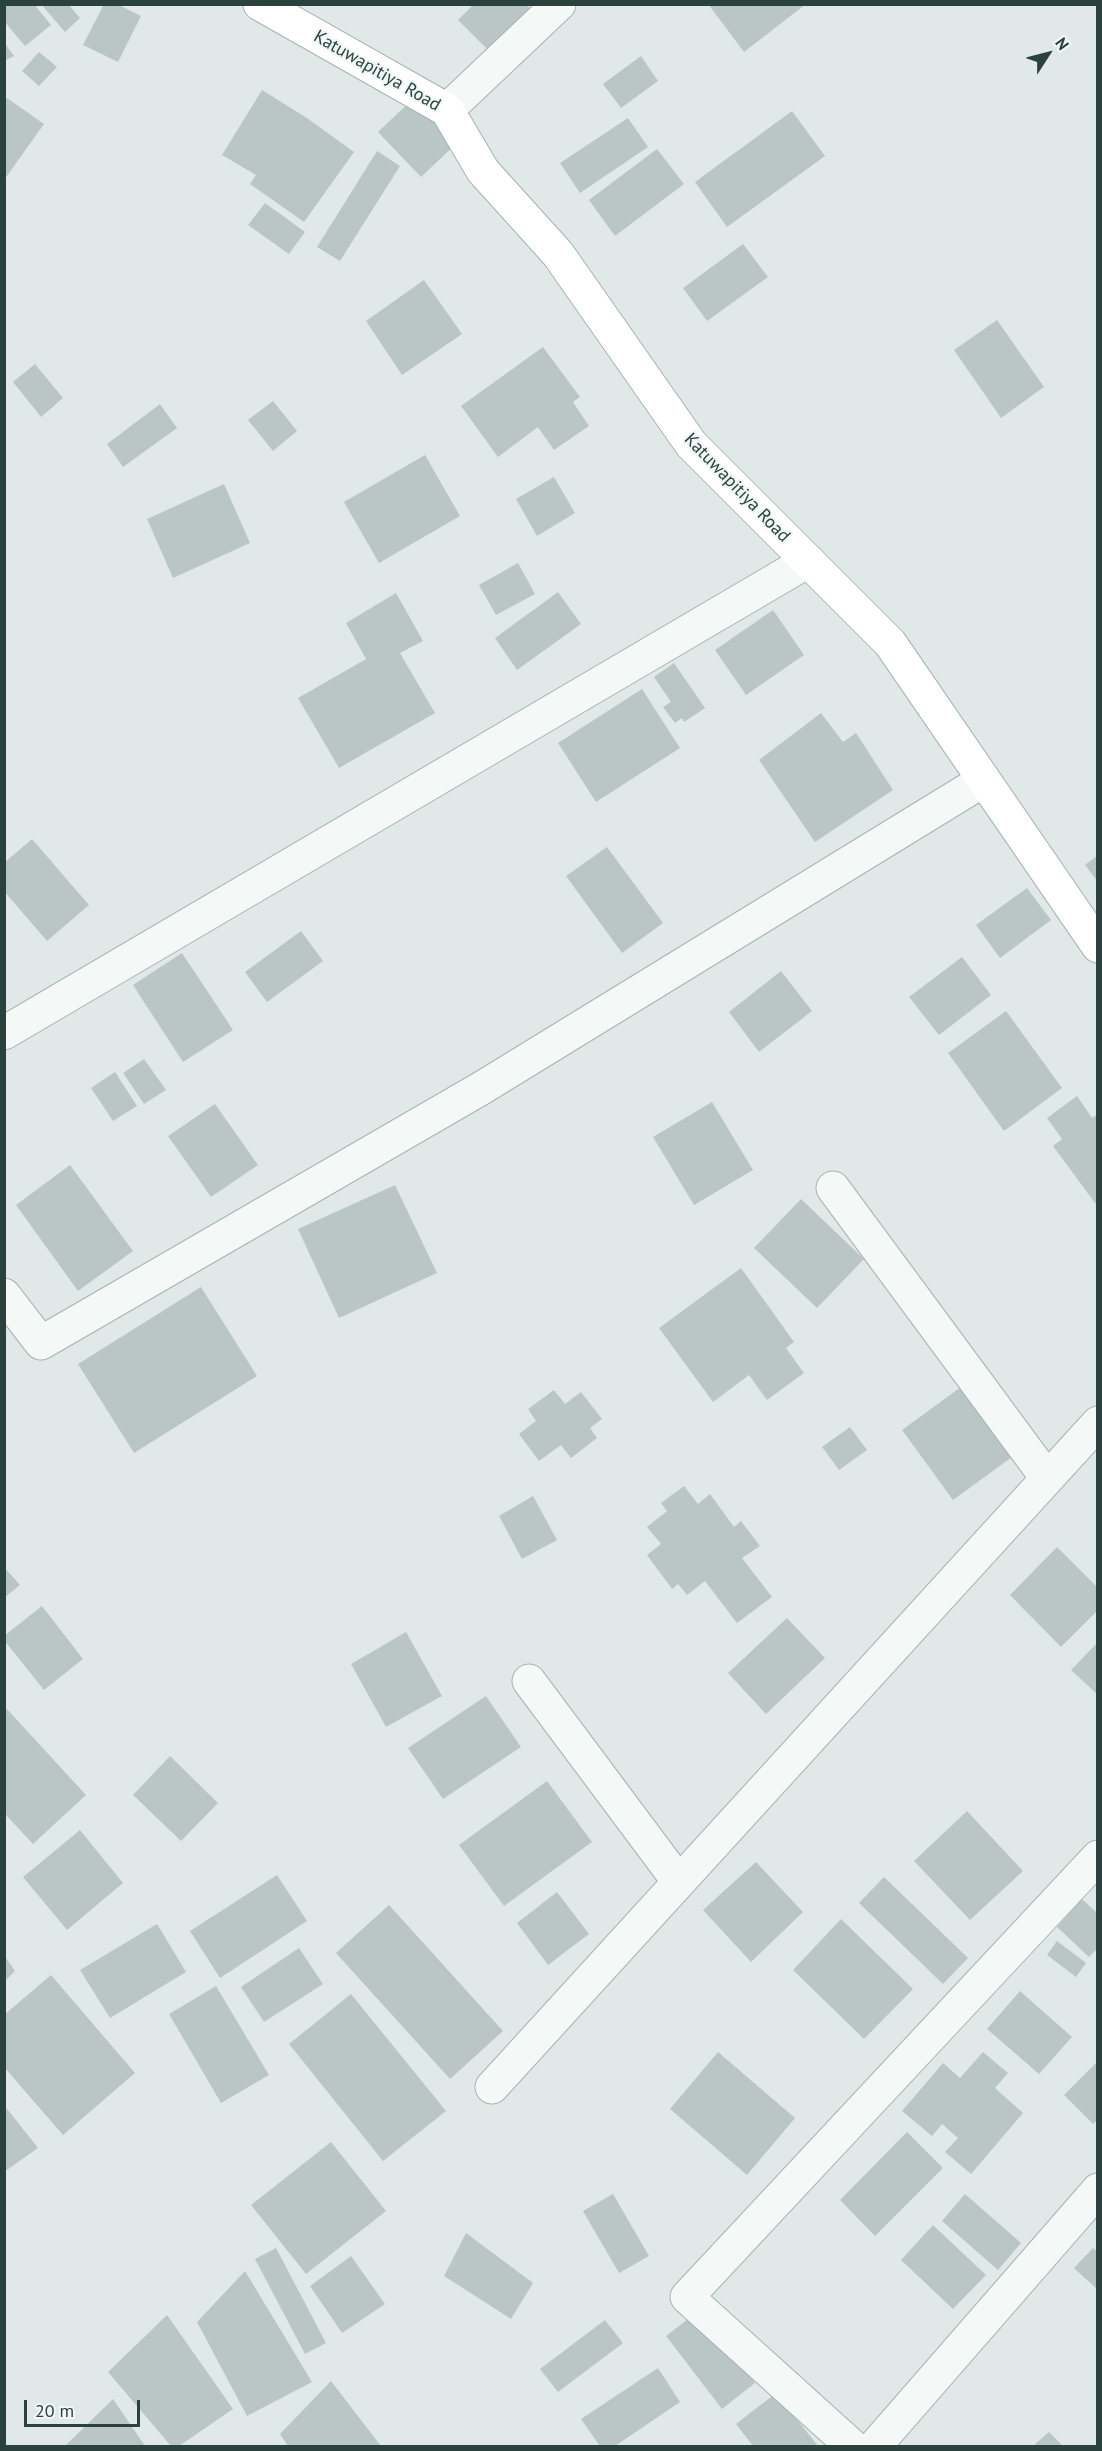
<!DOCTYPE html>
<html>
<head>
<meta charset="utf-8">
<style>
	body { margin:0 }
	#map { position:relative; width:1102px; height:2451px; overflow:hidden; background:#e1e9e8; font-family:"PT Sans",sans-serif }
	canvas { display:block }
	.frame { position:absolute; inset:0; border:6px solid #2a413e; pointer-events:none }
	.north { position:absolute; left:1018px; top:24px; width:60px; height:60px; -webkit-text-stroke:4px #f1f7f6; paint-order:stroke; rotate:54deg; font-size:16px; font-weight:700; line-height:24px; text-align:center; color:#2a413e }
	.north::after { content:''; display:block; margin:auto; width:21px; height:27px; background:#2a413e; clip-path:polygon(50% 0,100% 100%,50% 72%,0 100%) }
	.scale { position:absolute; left:24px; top:2400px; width:116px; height:27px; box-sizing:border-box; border:3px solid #2a413e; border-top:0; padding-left:8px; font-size:18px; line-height:21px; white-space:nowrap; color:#2a413e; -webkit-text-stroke:4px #f1f7f6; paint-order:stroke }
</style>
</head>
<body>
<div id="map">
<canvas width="1102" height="2451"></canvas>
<div class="frame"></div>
<div class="north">N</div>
<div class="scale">20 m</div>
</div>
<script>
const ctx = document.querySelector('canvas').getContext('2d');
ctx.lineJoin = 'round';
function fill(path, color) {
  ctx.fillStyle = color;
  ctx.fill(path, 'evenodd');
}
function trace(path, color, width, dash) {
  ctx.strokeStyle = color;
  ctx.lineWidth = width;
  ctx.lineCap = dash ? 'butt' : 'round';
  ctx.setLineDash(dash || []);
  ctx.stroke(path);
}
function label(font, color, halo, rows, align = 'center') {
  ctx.font = font + ' "PT Sans",sans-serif';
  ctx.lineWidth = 4.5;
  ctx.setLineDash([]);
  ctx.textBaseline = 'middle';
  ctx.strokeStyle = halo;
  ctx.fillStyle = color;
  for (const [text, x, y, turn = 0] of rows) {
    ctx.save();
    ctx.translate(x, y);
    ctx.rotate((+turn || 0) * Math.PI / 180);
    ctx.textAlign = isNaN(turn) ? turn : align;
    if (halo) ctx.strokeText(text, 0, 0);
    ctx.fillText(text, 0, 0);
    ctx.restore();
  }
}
const building = new Path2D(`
	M4,4h30l17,21 -26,21 -21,-25z
	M41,4h27l12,14 -15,14z
	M104,4h13l24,12 -23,46 -35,-17z
	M474,4h52l10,11 -42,41 -36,-36z
	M708,4h98l-62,48z
	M4,42l10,14 -10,5z
	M39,52l18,15 -18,19 -17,-15z
	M641,56l17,25 -37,27 -18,-24z
	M262,90l45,28 47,34 -50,70 -54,-38 6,-9 -34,-20z
	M4,96l40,28 -40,56z
	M414,98l43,45 -36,34 -43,-45z
	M792,111l33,45 -98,71 -32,-45z
	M628,118l20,29 -68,46 -20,-30z
	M657,149l27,35 -69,52 -26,-36z
	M377,151l23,15 -60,95 -23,-14z
	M265,203l40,29 -16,22 -41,-29z
	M743,244l25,33 -61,44 -24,-33z
	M424,280l38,54 -60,41 -36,-54z
	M997,320l47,67 -43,31 -47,-68z
	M543,347l37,50 -7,5 16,24 -35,24 -16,-23 -40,30 -37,-51z
	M35,364l28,34 -22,19 -28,-35z
	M273,401l24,30 -24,20 -25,-31z
	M160,404l17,24 -54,39 -16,-23z
	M425,455l35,61 -81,47 -35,-61z
	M554,477l21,36 -38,23 -21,-37z
	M224,484l26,59 -77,35 -26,-59z
	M518,563l17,31 -39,21 -17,-30z
	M558,592l23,32 -64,46 -22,-32z
	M396,593l27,48 -23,12 35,60 -96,55 -41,-70 68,-39 -20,-36z
	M773,610l31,45 -58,40 -31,-45z
	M674,663l31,45 -21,14 -2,-4 -7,5 -12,-16 8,-5 -17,-25z
	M642,689l38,59 -84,54 -38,-59z
	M821,713l22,29 13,-9 37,57 -78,52 -56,-82z
	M32,839l57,66 -42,36 -43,-50v-28z
	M607,847l56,76 -41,30 -56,-77z
	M1098,855v27l-13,-17z
	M1027,888l24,32 -51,38 -24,-33z
	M301,931l22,30 -56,41 -22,-30z
	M182,953l51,77 -50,32 -50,-77z
	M962,957l29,38 -52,40 -30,-38z
	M781,971l31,40 -53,41 -30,-40z
	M1006,1011l56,77 -58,43 -56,-78z
	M144,1059l22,31 -22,14 -21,-31z
	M115,1072l22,34 -24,15 -22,-33z
	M1077,1096l15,22 6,-4v93l-45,-61 9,-7 -15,-21z
	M712,1102l41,68 -59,35 -41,-68z
	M215,1104l43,61 -47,32 -43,-61z
	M70,1165l63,86 -55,40 -62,-86z
	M395,1185l42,88 -98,45 -41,-89z
	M801,1199l63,60 -47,49 -63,-60z
	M741,1268l53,74 -8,6 18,25 -37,27 -18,-25 -36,27 -54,-74z
	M201,1287l56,89 -123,77 -56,-89z
	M961,1387l51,70 -59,43 -51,-70z
	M554,1390l11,14 16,-12 21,27 -12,9 7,10 -26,20 -10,-13 -22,16 -20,-27 17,-13 -8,-12z
	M850,1427l17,23 -28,20 -17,-23z
	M684,1486l14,18 12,-10 24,33 7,-6 19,25 -18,12 30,39 -35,26 -32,-42 -18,14 -9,-11 -6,5 -25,-34 14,-11 -14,-17 20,-16 -6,-8z
	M533,1496l24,44 -35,19 -23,-43z
	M1057,1547l41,41v22l-37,37 -51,-52z
	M4,1567l16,18 -16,13z
	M42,1606l41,53 -39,31 -40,-50v-4z
	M787,1618l38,40 -59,56 -38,-41z
	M406,1632l36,64 -56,31 -35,-63z
	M1098,1642v53l-27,-25z
	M486,1696l35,51 -78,52 -35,-51z
	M6,1708l80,87 -53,49 -29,-31z
	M170,1756l48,47 -37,38 -48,-46z
	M547,1781l45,61 -88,64 -45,-61z
	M967,1811l56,60 -53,49 -56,-59z
	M80,1830l43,53 -56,47 -44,-53z
	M756,1862l47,50 -52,50 -48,-52z
	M277,1875l30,46 -87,57 -30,-47z
	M884,1877l84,81 -25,26 -84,-81z
	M557,1892l32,42 -41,31 -31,-42z
	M1082,1899l16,15v34l-9,9 -32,-30z
	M389,1905l114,126 -53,48 -114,-126z
	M841,1919l72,70 -49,50 -71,-69z
	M157,1924l29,48 -76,46 -30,-48z
	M1057,1941l29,22 -10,14 -29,-22z
	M299,1948l24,36 -59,38 -23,-35z
	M4,1955l11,16 -11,11z
	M51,1975l84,98 -72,62 -59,-68v-52z
	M216,1986l53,89 -48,28 -52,-89z
	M1020,1991l52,46 -33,37 -52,-45z
	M351,1994l95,117 -63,50 -94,-117z
	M718,2052l77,66 -48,57 -77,-66z
	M983,2052l25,21 -13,15 28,25 -52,61 -26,-22 13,-14 -16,-14 -10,12 -30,-25 41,-48 17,15z
	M1098,2061v58l-5,5 -29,-29z
	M4,2105l34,43 -34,24z
	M907,2132l36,36 -68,68 -35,-36z
	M331,2142l55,69 -80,63 -55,-69z
	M613,2194l36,62 -30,17 -36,-62z
	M965,2194l56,49 -23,27 -56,-49z
	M933,2225l53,50 -33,34 -52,-49z
	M466,2233l67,50 -22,36 -67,-43z
	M276,2248l50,95 -21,11 -50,-95z
	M1093,2248l5,4v38l-24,-22z
	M351,2256l34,48 -43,29 -32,-47z
	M245,2271l67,111 -65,34 -50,-94z
	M700,2310l55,73 -33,26 -56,-73z
	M167,2315l66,94 -54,37h-8l-63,-74z
	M605,2320l18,23 -65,49 -18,-23z
	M658,2368l22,34 -65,44h-15l-19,-27z
	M331,2381l50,65h-93l-8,-12z
	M776,2393l42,53h-65l-17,-22z
	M113,2399l32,47h-80z
	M1049,2432l14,14h-30z`);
const street = new Path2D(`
	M447,110l112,-106
	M4,1033l804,-472
	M833,1188l214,290
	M4,1295l37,48 439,-254 504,-309
	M529,1681l150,201
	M492,2087l606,-664
	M852,2446l-165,-149 411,-440
	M875,2446l223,-256`);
const secondary = new Path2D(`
	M260,4l187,106 36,61 75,83 133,190 199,199 208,303`);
const streetNames = [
	["Katuwapitiya Road",377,71,30],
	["Katuwapitiya Road",737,488,46]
];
fill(building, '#b9c6c5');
trace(street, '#a6b3b2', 35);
trace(secondary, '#a6b3b2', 35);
trace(street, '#f4f8f7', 33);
trace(secondary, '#fff', 33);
label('18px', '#2a413e', '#f1f7f6', streetNames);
</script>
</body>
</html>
